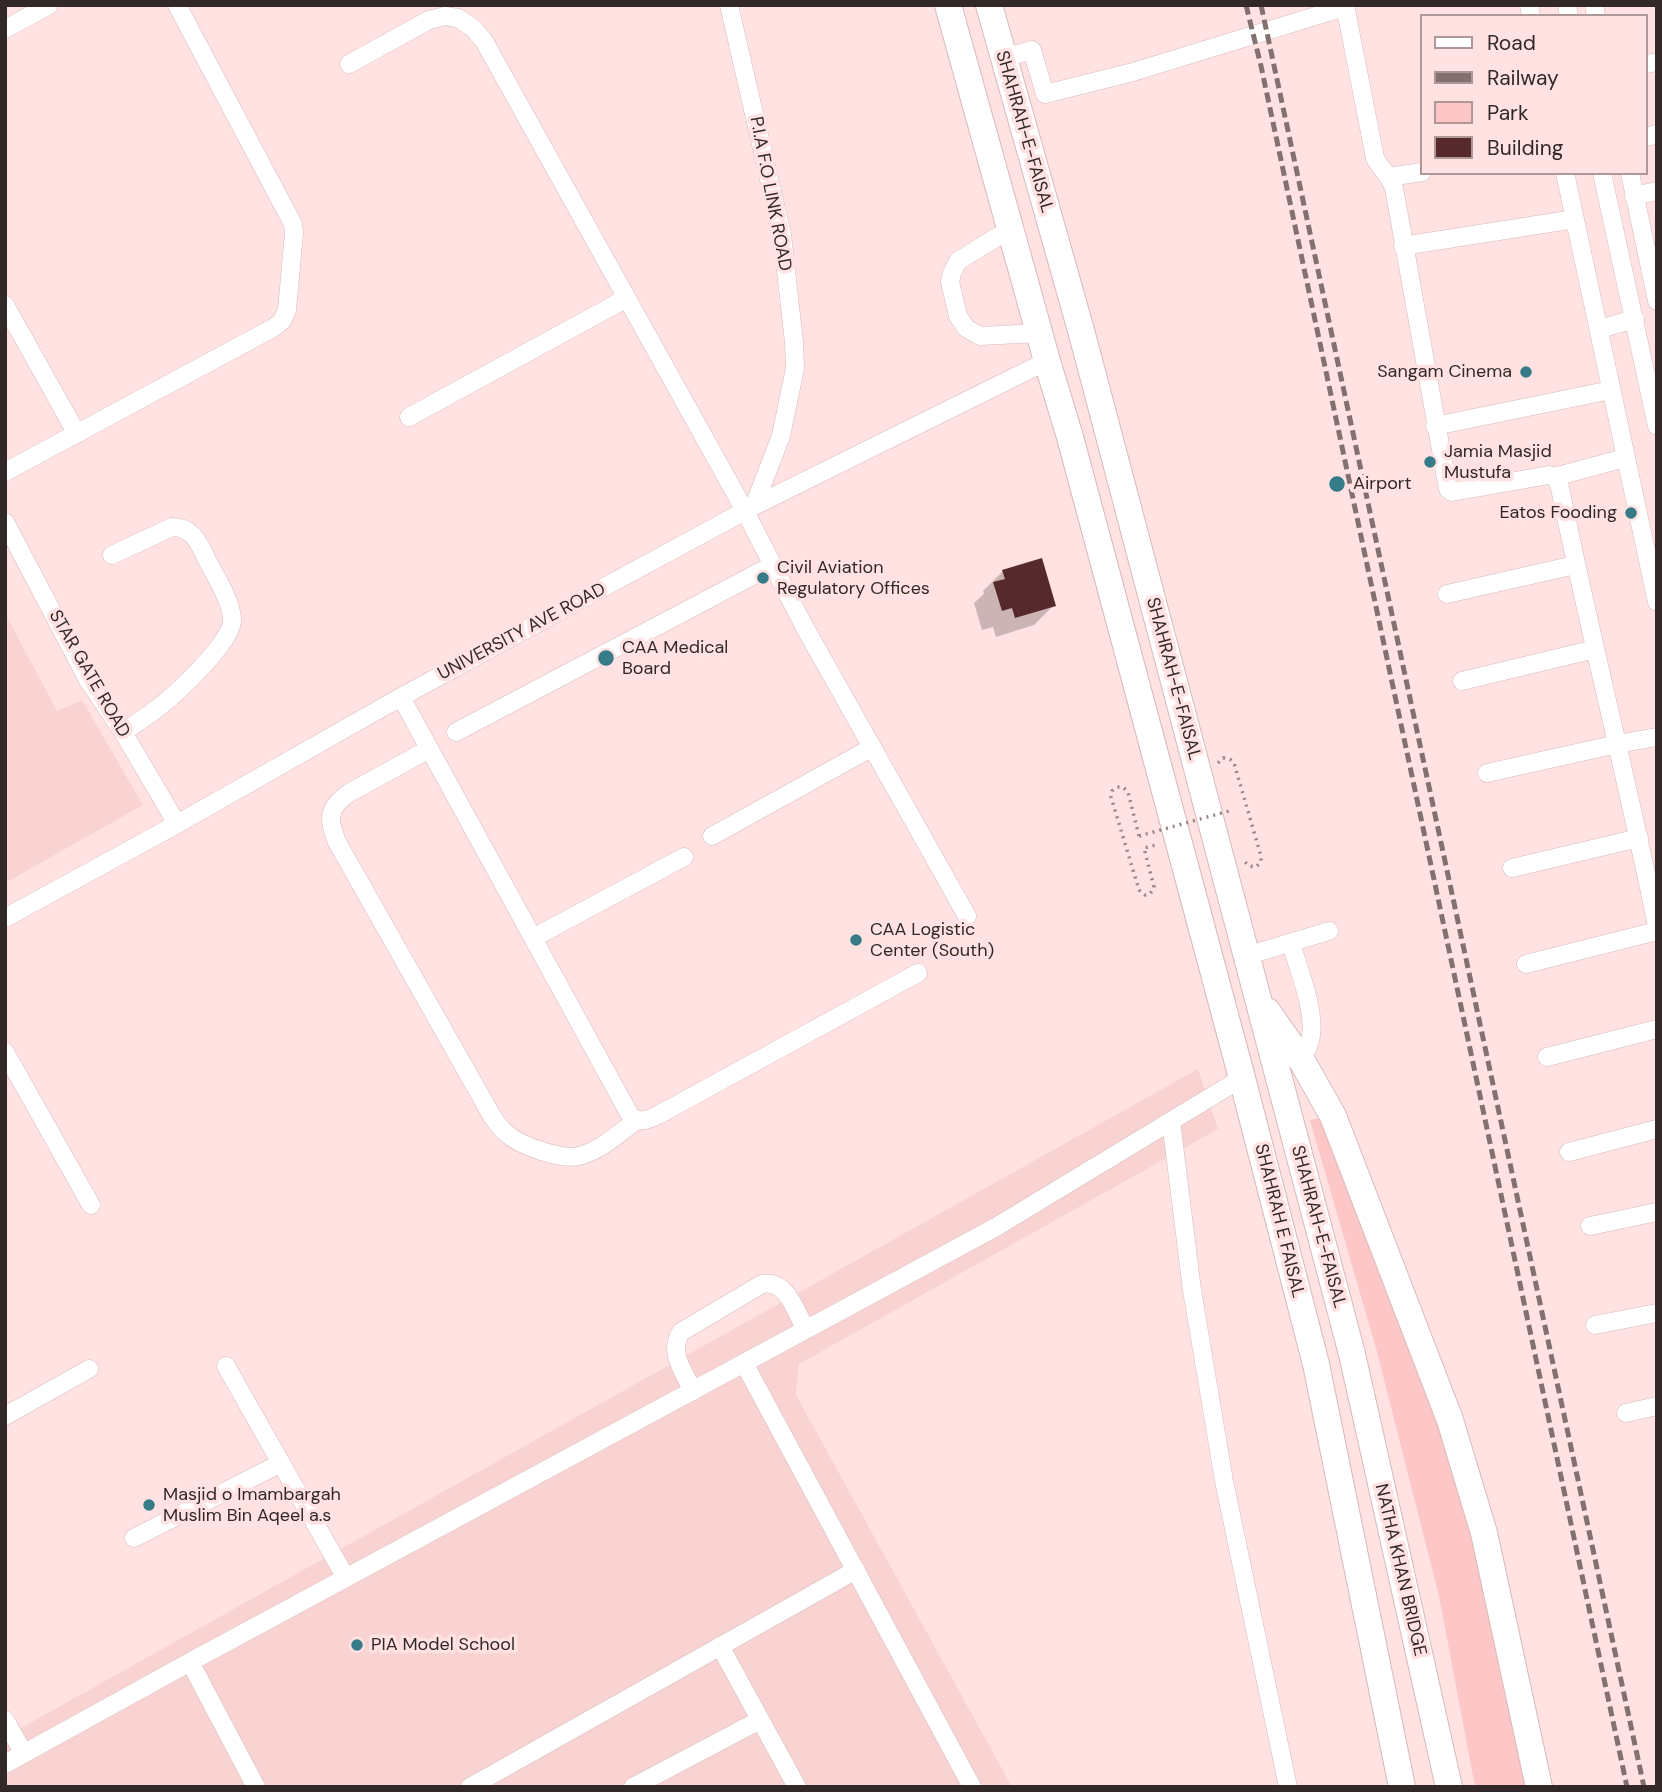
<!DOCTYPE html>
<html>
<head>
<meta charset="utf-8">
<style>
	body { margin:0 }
	#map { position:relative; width:1662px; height:1792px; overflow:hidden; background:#ffe2e1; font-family:"DM Sans",sans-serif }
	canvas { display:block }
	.frame { position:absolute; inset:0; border:7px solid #332828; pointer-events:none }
	.legend { position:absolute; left:1420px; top:14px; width:228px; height:161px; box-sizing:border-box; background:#ffe2e1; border:2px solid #ad9897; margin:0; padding:9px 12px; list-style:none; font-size:21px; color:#332828 }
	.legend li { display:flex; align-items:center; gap:14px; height:35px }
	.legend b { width:35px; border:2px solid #ad9897 }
</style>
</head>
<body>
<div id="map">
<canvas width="1662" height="1792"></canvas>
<div class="frame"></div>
<ul class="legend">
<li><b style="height:9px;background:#fff"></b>Road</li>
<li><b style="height:9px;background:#837170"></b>Railway</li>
<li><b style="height:19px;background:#fdc7c7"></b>Park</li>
<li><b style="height:19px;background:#562a2c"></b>Building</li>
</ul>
</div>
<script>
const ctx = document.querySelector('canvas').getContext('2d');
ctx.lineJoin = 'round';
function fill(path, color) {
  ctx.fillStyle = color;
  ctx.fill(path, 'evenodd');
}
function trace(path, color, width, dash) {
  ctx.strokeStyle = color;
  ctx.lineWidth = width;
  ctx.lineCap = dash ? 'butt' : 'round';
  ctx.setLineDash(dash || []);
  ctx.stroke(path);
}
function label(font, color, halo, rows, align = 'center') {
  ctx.font = font + ' "DM Sans",sans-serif';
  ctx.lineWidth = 7;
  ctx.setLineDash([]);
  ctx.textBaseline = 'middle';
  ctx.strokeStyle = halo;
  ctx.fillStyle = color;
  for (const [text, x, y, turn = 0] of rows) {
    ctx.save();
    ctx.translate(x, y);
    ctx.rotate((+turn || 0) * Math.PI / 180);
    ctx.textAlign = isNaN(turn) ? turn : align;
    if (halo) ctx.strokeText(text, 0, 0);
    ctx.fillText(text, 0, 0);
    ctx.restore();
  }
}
const built = new Path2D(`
	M5,613l52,98 25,-11 61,105 -138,78z
	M1198,1069l20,60 -419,235 -3,31 216,392h-1007v-50z`);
const green = new Path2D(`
	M1325,1117l154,422 51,248h-55l-36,-191 -62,-244 -67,-232z`);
const shadow = new Path2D(`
	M1003,571l51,34 -20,20 -38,12 -3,-10 -11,3 -8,-27 10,-9 -1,-3z`);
const building = new Path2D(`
	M1042,558l14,48 -41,12 -3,-10 -10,3 -9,-29 12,-3 -3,-9z`);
const path = new Path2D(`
	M1218,763l5,-5c5,0 8,1 11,5l27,93v6l-5,5 -7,-1 -4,-4
	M1139,836l-11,-44 -5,-5h-6l-5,4 -1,6 28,93 6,5 5,-1 4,-7 -10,-39 12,-3`);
const minor = new Path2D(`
	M729,5l53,230 12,107 1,26 -14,68 -27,70
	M1345,5l30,153c6,11 15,19 19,30l54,301 4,3 97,-17 5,2 71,-19
	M1529,5l2,11
	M1567,5l2,11
	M1594,5l2,11
	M5,29l44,-24
	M1003,58l29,-8 13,44 88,-22 212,-65
	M349,64l80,-44 16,-4 13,2 16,11 10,12 261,470 59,115 163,290
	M1646,64l11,-2
	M1646,137l11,-3
	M1565,173l92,429
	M1602,173l55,253
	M1630,173l27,128
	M1388,177l34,-5
	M1634,196l23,-5
	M1010,229l-52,32 -6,12 -2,9 8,34 8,12 14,8 59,-3
	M1403,246l172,-27
	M5,305l72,129
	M1599,329l36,-10
	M409,417l218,-119
	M1435,426l176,-36
	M5,472l268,-144 9,-7 5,-11 7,-77 -1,-9 -116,-219
	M1554,477l5,6c30,148 68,295 98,443
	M5,522l83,158 35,52 54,92
	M112,555l60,-28c22,0 27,17 36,35 8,15 25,42 24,59 -2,23 -55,72 -73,86 -11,9 -24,17 -36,25
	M1447,594l128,-29
	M1462,681l133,-32
	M401,697l230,420c9,6 17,3 27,-2l260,-142
	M456,732l317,-167
	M429,749l-80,44c-22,16 -21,25 -12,49l155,274c4,6 9,13 14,17 14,13 55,27 73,23 21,-5 40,-23 57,-35
	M1487,773l130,-29 40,-7
	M712,836l159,-88
	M1512,868l127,-30
	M5,918l172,-94 224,-127 353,-191 293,-145
	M533,938l151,-81
	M1291,943c7,25 24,66 20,92 -1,9 -6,18 -9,26
	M1246,956l83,-25
	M1526,964l131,-33
	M5,1052l86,153
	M1547,1057l110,-28
	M1171,1121l21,169 32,191 64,306
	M1569,1152l88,-23
	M1590,1226l67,-14
	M1595,1325l62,-12
	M744,1363l228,424
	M226,1366l120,212
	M693,1391c-9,-19 -25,-39 -12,-59l81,-48c25,-5 34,28 44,46
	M1626,1413l31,-7
	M5,1416l84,-47
	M134,1538l147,-75
	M720,1646l77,141
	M190,1662l66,125
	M5,1720l19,34
	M5,1764l185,-102 806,-435 246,-149
	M470,1787l386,-217
	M633,1787l127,-67`);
const highway = new Path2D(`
	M948,5l99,356 23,76 172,641 74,286 86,423
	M989,5l93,329 270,1020 97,433
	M1267,1011l35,50 31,55 117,304 34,113 55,254`);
const rail = new Path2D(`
	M1246,5l15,61 366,1721
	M1261,5l383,1782`);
const pathBridge = new Path2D(`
	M1139,836l90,-25`);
const markers = [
	[1526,372,7,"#357b88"],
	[1430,462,7,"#357b88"],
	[1337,484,9,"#357b88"],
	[1631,513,7,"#357b88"],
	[763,578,7,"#357b88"],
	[606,658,9,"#357b88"],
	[856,940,7,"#357b88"],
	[149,1505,7,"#357b88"],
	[357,1645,7,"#357b88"]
];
const streetNames = [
	["SHAHRAH-E-FAISAL",1024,132,74],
	["P.I.A F.O LINK ROAD",770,194,79],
	["UNIVERSITY AVE ROAD",522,632,-28],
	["STAR GATE ROAD",89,674,60],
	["SHAHRAH-E-FAISAL",1173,679,75],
	["SHAHRAH E FAISAL",1279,1221,76],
	["SHAHRAH-E-FAISAL",1318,1227,75],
	["NATHA KHAN BRIDGE",1400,1570,77]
];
const poiNames = [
	["Sangam Cinema",1512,372,"right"],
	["Jamia Masjid",1444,452],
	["Mustufa",1444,473],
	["Airport",1353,484],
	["Eatos Fooding",1617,513,"right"],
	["Civil Aviation",777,568],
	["Regulatory Offices",777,589],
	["CAA Medical",622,648],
	["Board",622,669],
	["CAA Logistic",870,930],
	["Center (South)",870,951],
	["Masjid o Imambargah",163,1495],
	["Muslim Bin Aqeel a.s",163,1516],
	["PIA Model School",371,1645]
];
fill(built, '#f8d3d2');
fill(green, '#fdc7c7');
fill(shadow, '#0003');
fill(building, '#562a2c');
trace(minor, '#d6bab9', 19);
trace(highway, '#d6bab9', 28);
trace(path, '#9a8585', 3.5, [2, 5]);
trace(minor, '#fff', 18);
trace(highway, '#fff', 26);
trace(rail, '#837170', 5, [10, 5]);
trace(pathBridge, '#9a8585', 3.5, [2, 5]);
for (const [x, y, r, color] of markers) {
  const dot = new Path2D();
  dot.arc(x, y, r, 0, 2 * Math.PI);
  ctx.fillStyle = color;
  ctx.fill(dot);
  trace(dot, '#ffe2e1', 2.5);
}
label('18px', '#332828', '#ffe2e1', streetNames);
label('18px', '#332828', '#ffe2e1', poiNames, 'left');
</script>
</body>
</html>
